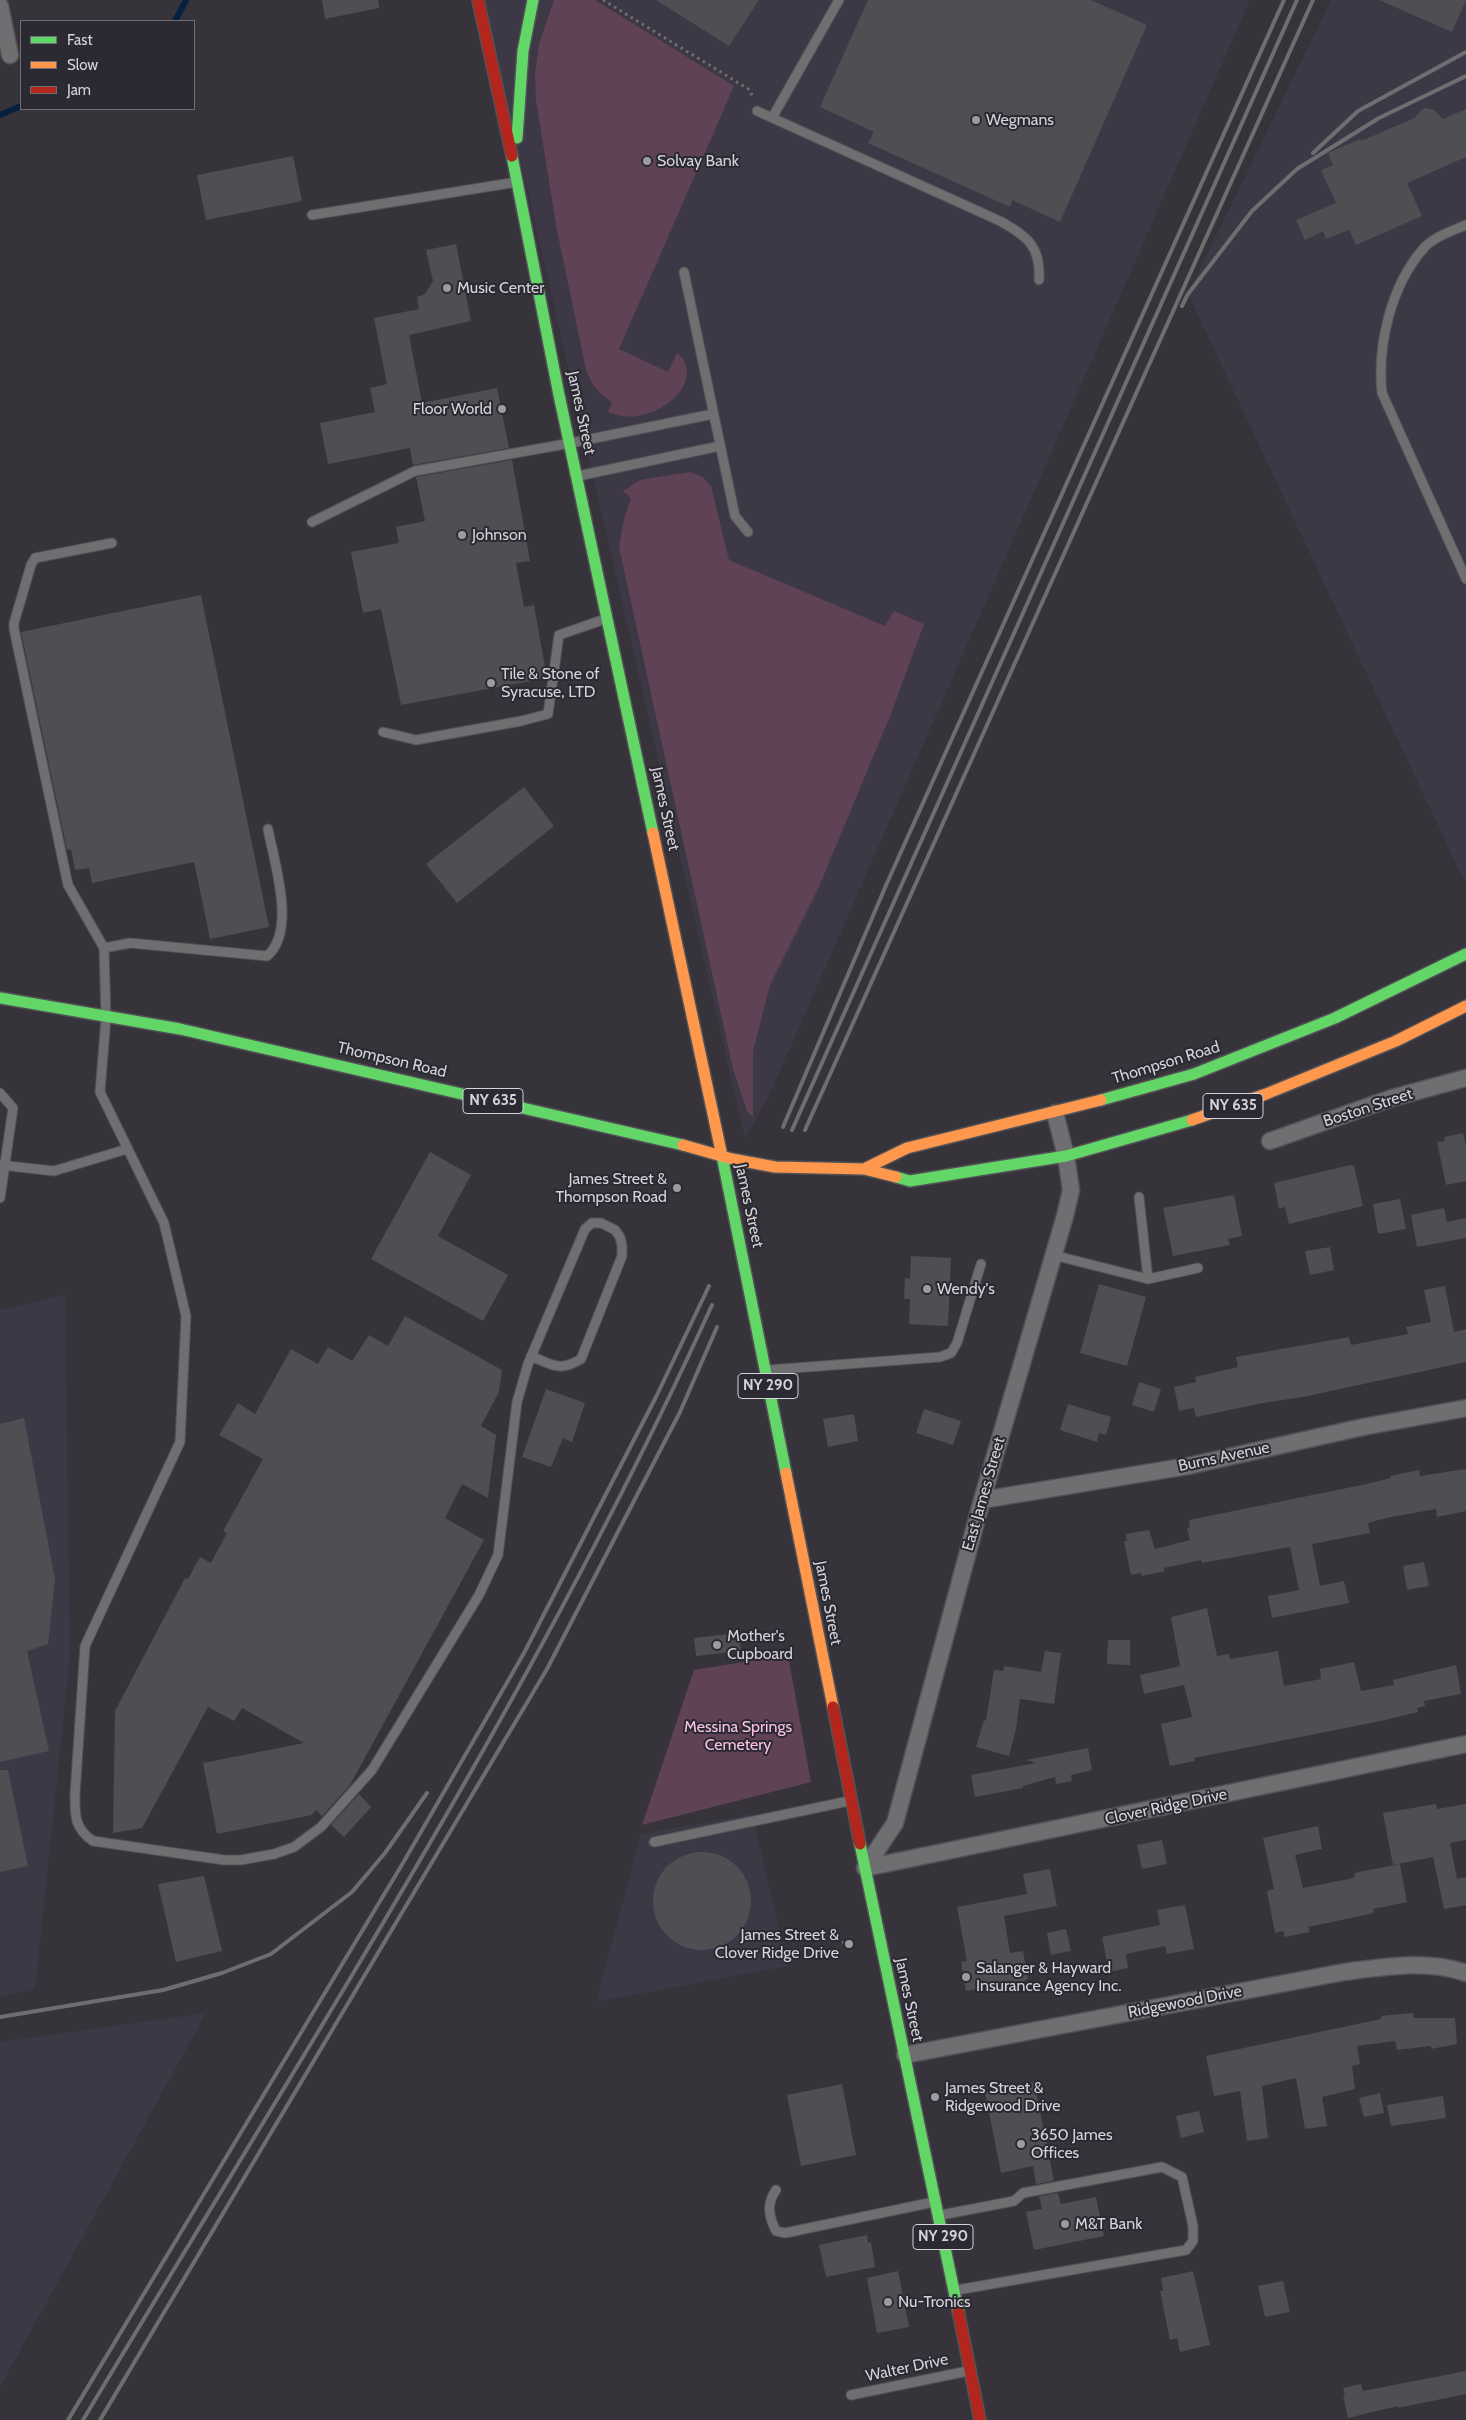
<!DOCTYPE html>
<html>
<head>
<meta charset="utf-8">
<style>
	body { margin:0 }
	#map { position:relative; width:1466px; height:2420px; overflow:hidden; background:#36343a; font-family:Cabin,sans-serif }
	canvas { display:block }
	.legend { position:absolute; left:20px; top:20px; width:175px; height:90px; box-sizing:border-box; background:#2b2931; border:1px solid #6f6d74; margin:0; padding:6px 9px; list-style:none; font-size:15px; color:#d4d3d9 }
	.legend li { display:flex; align-items:center; gap:10px; height:25px }
	.legend b { width:25px; border:1px solid #6f6d74 }
</style>
</head>
<body>
<div id="map">
<canvas width="1466" height="2420"></canvas>
<ul class="legend">
<li><b style="height:6px;background:#63d668"></b>Fast</li>
<li><b style="height:6px;background:#ff974d"></b>Slow</li>
<li><b style="height:6px;background:#b3261e"></b>Jam</li>
</ul>
</div>
<script>
const ctx = document.querySelector('canvas').getContext('2d');
ctx.lineJoin = 'round';
function fill(path, color) {
  ctx.fillStyle = color;
  ctx.fill(path, 'evenodd');
}
function trace(path, color, width, dash) {
  ctx.strokeStyle = color;
  ctx.lineWidth = width;
  ctx.lineCap = dash ? 'butt' : 'round';
  ctx.setLineDash(dash || []);
  ctx.stroke(path);
}
function label(font, color, halo, rows, align = 'center') {
  ctx.font = font + ' Cabin,sans-serif';
  ctx.lineWidth = 4;
  ctx.setLineDash([]);
  ctx.textBaseline = 'middle';
  ctx.strokeStyle = halo;
  ctx.fillStyle = color;
  for (const [text, x, y, turn = 0] of rows) {
    ctx.save();
    ctx.translate(x, y);
    ctx.rotate((+turn || 0) * Math.PI / 180);
    ctx.textAlign = isNaN(turn) ? turn : align;
    if (halo) ctx.strokeText(text, 0, 0);
    ctx.fillText(text, 0, 0);
    ctx.restore();
  }
}
const built = new Path2D(`
	M484,0h766l-482,1098 -23,41z
	M1331,0h135v885l-278,-591z
	M65,1295l5,360 -35,335 -35,6v-686z
	M752,1814l36,152 -192,36 45,-168z
	M206,2013l-206,374v-345z`);
const green = new Path2D(`
	M554,0h41l139,86 -115,263 49,23 9,-19c34,28 -26,79 -69,59l4,-10 -9,-6 -10,-11 -7,-15 -30,-145 -20,-125 -1,-27 4,-29z
	M690,472l12,5 9,9 18,74 156,66 9,-15 30,13 -34,92 -71,171 -49,98 -17,66v66l-6,-6 -14,-42 -114,-522 5,-28 7,-21 -8,-7 17,-11z
	M788,1655l23,127 -169,43 52,-155z`);
const stream = new Path2D(`
	M175,21l11,-21
	M0,115l21,-9`);
const building = new Path2D(`
	M322,0h56l1,8 -54,11z
	M656,0h103l-30,46z
	M868,0h223l56,25 -87,197 -48,-22 -2,7 -142,-64 6,-11 -54,-25z
	M1379,0h87l-14,32z
	M1425,108l9,2 9,9 23,-10v48l-59,26 15,33 -66,29 -7,-15 -23,9 -3,-8 -18,9 -9,-20 40,-17 -15,-33 12,-5 -5,-12 32,-14 1,2 54,-23 6,-8z
	M293,156l9,45 -96,19 -9,-45z
	M456,244l15,77 -62,14 13,68 75,-15 12,60 -96,17 -3,-17 -82,16 -8,-41 55,-11 -5,-24 17,-4 -13,-66 45,-9 -2,-12 8,-3 8,-13 -7,-31z
	M512,460l18,101 -14,2 8,44 10,-2 13,73 -146,27 -20,-96 -18,4 -12,-61 48,-9 -3,-16 29,-6 -9,-44z
	M201,595l68,332 -59,12 -16,-77 -102,21 -3,-15 -14,2 -4,-21 -4,1 -46,-218z
	M524,787l30,39 -97,77 -31,-39z
	M1463,1133l3,13v35l-20,4 -9,-43 8,-1 -1,-4z
	M430,1152l41,23 -33,61 70,39 -25,46 -112,-62z
	M1350,1165l4,1 9,40 -74,18 -4,-17 -6,2 -5,-26z
	M1234,1195l8,41 -14,3 2,6 -57,11 -10,-48z
	M1400,1199l6,30 -28,5 -5,-30z
	M1444,1208l3,14 19,-4v20l-49,9 -6,-32z
	M1330,1247l4,23 -24,5 -5,-24z
	M911,1256l40,2 -3,68 -39,-2 1,-25h-6l1,-21 5,1z
	M1099,1284l47,13 -19,69 -47,-13z
	M1445,1286l9,46 12,-3v33l-163,35 -40,6 -67,14 -2,-9 -15,3 -5,-24 22,-5 -1,-5 43,-10 -2,-10 113,-20 2,8 57,-11 -2,-7 25,-5 -7,-32z
	M405,1316l97,54 -3,22 -18,34 15,9 -8,63 -26,-14 -17,34 39,22 -134,245 -28,31 -6,-6 -4,5 -95,19 -14,-71 101,-20 -62,-35 -8,13 -26,-14 -66,121 -29,5 2,-122 70,-133 3,1 12,-22 11,6 16,-30 -4,-2 40,-72 -44,-24 19,-32 17,11 36,-65 27,15 10,-17 24,14 17,-26 19,11z
	M1139,1382l22,7 -7,23 -22,-7z
	M546,1389l39,14 -13,39 -9,-4 -12,29 -29,-10z
	M1068,1404l43,13 -5,18 -7,-2 -2,9 -37,-12z
	M924,1409l37,12 -8,24 -37,-12z
	M854,1414l4,27 -30,6 -5,-28z
	M24,1418l31,161 -7,65 -21,7 22,100 -49,11v-338z
	M1466,1469v42l-29,6 -1,-8 -50,9 -18,5 2,10 -58,11 8,42 24,-5 5,22 -77,15 -4,-22 31,-6 -9,-43 -88,16 -1,-3 -37,8 1,3 -23,5 -1,-3 -10,2 -7,-34h3l-1,-7 23,-4 6,19 35,-9 -3,-12 3,-1 -1,-7 173,-35 29,-7 -1,-2 29,-6 1,6z
	M1424,1562l5,24 -22,4 -4,-24z
	M1207,1608l10,48 12,-2 1,5 48,-8 6,35 37,-7 -1,-10 34,-7 7,29 33,-6 -1,-5 63,-15 5,29 -37,7 1,5 -8,2 1,4 -37,9 -187,37 1,3 -25,5 -9,-42 31,-7 -8,-32 -40,9 -4,-19 40,-9 -9,-49z
	M739,1633l2,18 -45,5 -2,-18z
	M1108,1640h22v25l-23,-1z
	M1045,1651l16,2 -7,51 -34,-5 -4,30 -7,27 -33,-9 8,-27 2,1 8,-51 9,1 1,-5 37,6z
	M1088,1748l4,22 -21,5 1,6 -16,3 -1,-7 -32,9v2l-48,9 -4,-22 65,-12 -10,-3z
	M0,1770h8l20,96 -28,6z
	M359,1794l12,13 -27,30 -13,-12z
	M1436,1804l1,5 29,-5v36l-16,3 7,36 9,-2v28l-22,4 -11,-52 -40,8 -10,-52z
	M1318,1826l4,23 -27,6 8,33 46,-9 6,-2 -1,-4 46,-9 7,38 -34,7 1,4 -66,14 2,5 -26,5v-6l-9,2 -8,-42 7,-2 -11,-51z
	M1162,1840l5,24 -25,5 -5,-24z
	M653 1901a49 49 0 1 1 98 0a49 49 0 1 1-98 0Z
	M1050,1869l7,37 -53,10 6,37 13,-2 5,28 -4,2 -58,10 -5,-29 6,-1 -10,-54 70,-13 -4,-20z
	M204,1876l18,75 -46,11 -18,-78z
	M1185,1905l9,44 -27,5 -2,-8 -39,8 2,14 -19,4 -7,-35 58,-12 -3,-15z
	M1066,1929l5,22 -20,4 -4,-22z
	M1413,2013l1,5h41l2,26 -26,5v-3l-34,4 -2,-9 -38,5 3,18 -8,2 3,23 -33,8 5,29 -22,3 -9,-51 -34,8 6,52 -21,3 -7,-50 -26,5 -8,-40 175,-37v-3z
	M1034,2082l20,99 -18,3 -3,-18 -32,7 -16,-81z
	M842,2084l14,71 -55,11 -14,-71z
	M1380,2093l4,20 -20,4 -5,-19z
	M1443,2096l3,22 -55,8 -4,-21z
	M1199,2111l5,21 -23,6 -5,-22z
	M1058,2193l3,11 35,-7 8,39 -70,14 -8,-38 16,-3 -3,-13z
	M867,2235l1,8 3,-1 4,25 -49,10 -7,-32z
	M898,2271l11,56 -32,6 -10,-55z
	M1193,2271l17,74 -30,7 -3,-14 -7,2 -10,-49h3l-2,-13z
	M1283,2281l7,31 -25,5 -7,-31z
	M1466,2371v23l-68,14v-2l-50,12 -5,-22h2l-2,-8 18,-4 2,7z`);
const path = new Path2D(`
	M603,0l147,90 3,9
	M842,1943l9,-2`);
const lane = new Path2D(`
	M757,111l243,110c27,15 41,25 39,59
	M772,118l67,-118
	M312,215l205,-33
	M1466,225c-14,6 -33,12 -43,24 -32,37 -46,96 -41,144l84,186
	M684,272l51,244 13,16
	M578,476l142,-30
	M312,522l103,-51 156,-28 142,-29
	M383,732l33,8 105,-19 27,-7 11,-79 46,-16
	M268,829c6,33 29,102 -1,127l-137,-13 -26,5 2,70 -6,74 64,131 22,93 -6,126 -95,204 -10,148c0,21 -1,34 18,47l131,19h17l33,-6 20,-7 27,-20 51,-57 107,-175 19,-40 19,-153 11,-38 57,-135 7,-6h9l14,7 5,7 2,9v10l-41,103c-21,13 -29,6 -50,-3
	M104,948l-36,-63 -54,-256v-6l17,-58 4,-7 77,-15
	M0,1093l13,15 -13,90
	M0,1165l54,6 73,-22
	M1139,1197l9,82
	M1053,1255l95,24 50,-11
	M768,1370l172,-13 11,-4 6,-10 24,-79
	M654,1842l195,-41
	M776,2190c-10,14 -7,27 0,41l9,2 149,-31
	M941,2215l73,-14 9,-8 139,-26 20,10 11,49v15l-7,9 -229,40
	M851,2395l117,-24`);
const street = new Path2D(`
	M0,6l10,49
	M1270,1141l122,-43 74,-20
	M982,1500l206,-34 175,-39 103,-19
	M865,1868l30,-45 87,-323 83,-284 6,-26 -5,-34 -11,-43
	M865,1868l601,-124
	M905,2055l439,-83c39,-5 84,-13 122,1`);
const fast = new Path2D(`
	M517,138l6,-87 10,-51
	M512,156l47,239 94,438
	M0,998l180,31 503,116
	M1101,1100l93,-26 141,-56 131,-64
	M722,1156l64,317
	M896,1177l14,4 156,-25 126,-36
	M860,1844l98,466`);
const slow = new Path2D(`
	M653,833l69,323
	M1192,1120l74,-26 130,-53 70,-35
	M683,1145l49,14 43,8 89,2 32,8
	M864,1169l43,-21 194,-48
	M786,1473l47,234`);
const jam = new Path2D(`
	M478,0l34,156
	M833,1707l27,137
	M958,2310l22,110`);
const rail = new Path2D(`
	M1313,153l45,-42 108,-59
	M1182,306l6,-12 64,-83 45,-42 82,-51 87,-42
	M783,1127l104,-244 397,-883
	M792,1130l505,-1130
	M805,1130l508,-1130
	M0,2017l163,-27 59,-17 49,-19 81,-62 33,-39 42,-60
	M68,2420l335,-557 121,-210 132,-256 53,-111
	M83,2420c219,-366 453,-726 629,-1115
	M100,2420l447,-751 133,-257 37,-85`);
const markers = [
	[976,120,5,"#9d9ba1"],
	[647,161,5,"#9d9ba1"],
	[447,288,5,"#9d9ba1"],
	[502,409,5,"#9d9ba1"],
	[462,535,5,"#9d9ba1"],
	[491,683,5,"#9d9ba1"],
	[677,1188,5,"#9d9ba1"],
	[927,1289,5,"#9d9ba1"],
	[717,1645,5,"#9d9ba1"],
	[849,1944,5,"#9d9ba1"],
	[966,1977,5,"#9d9ba1"],
	[935,2097,5,"#9d9ba1"],
	[1021,2144,5,"#9d9ba1"],
	[1065,2224,5,"#9d9ba1"],
	[888,2302,5,"#9d9ba1"]
];
const shields = [
	[493,1101,60],
	[1233,1106,60],
	[768,1386,60],
	[943,2237,60]
];
const shieldNames = [
	["NY 635",493,1101],
	["NY 635",1233,1106],
	["NY 290",768,1386],
	["NY 290",943,2237]
];
const poiNames = [
	["Wegmans",986,120],
	["Solvay Bank",657,161],
	["Music Center",457,288],
	["Floor World",492,409,"right"],
	["Johnson",472,535],
	["Tile & Stone of",501,674],
	["Syracuse, LTD",501,692],
	["James Street &",667,1179,"right"],
	["Thompson Road",667,1197,"right"],
	["Wendy's",937,1289],
	["Mother's",727,1636],
	["Cupboard",727,1654],
	["James Street &",839,1935,"right"],
	["Clover Ridge Drive",839,1953,"right"],
	["Salanger & Hayward",976,1968],
	["Insurance Agency Inc.",976,1986],
	["James Street &",945,2088],
	["Ridgewood Drive",945,2106],
	["3650 James",1031,2135],
	["Offices",1031,2153],
	["M&T Bank",1075,2224],
	["Nu-Tronics",898,2302]
];
const streetNames = [
	["James Street",581,413,78],
	["James Street",665,809,78],
	["Thompson Road",392,1060,13],
	["Thompson Road",1166,1063,-17],
	["Boston Street",1368,1108,-18],
	["James Street",749,1206,78],
	["Burns Avenue",1224,1457,-12],
	["East James Street",984,1494,-74],
	["James Street",828,1603,79],
	["Clover Ridge Drive",1166,1807,-12],
	["James Street",909,2000,78],
	["Ridgewood Drive",1185,2002,-11],
	["Walter Drive",907,2368,-12]
];
const parkNames = [
	["Messina Springs",738,1727],
	["Cemetery",738,1745]
];
fill(built, '#3c3846');
fill(green, '#604257');
trace(stream, '#062140', 6);
fill(building, '#4f4e53');
trace(lane, '#525156', 11);
trace(street, '#525156', 19);
trace(fast, '#525156', 14);
trace(slow, '#525156', 14);
trace(jam, '#525156', 14);
trace(path, '#6f6f70', 3, [2.5, 4]);
trace(lane, '#6f6e70', 9);
trace(street, '#6f6e70', 16);
trace(fast, '#63d668', 11);
trace(slow, '#ff974d', 11);
trace(jam, '#b3261e', 11);
trace(rail, '#6e6e71', 4);
for (const [x, y, r, color] of markers) {
  const dot = new Path2D();
  dot.arc(x, y, r, 0, 2 * Math.PI);
  ctx.fillStyle = color;
  ctx.fill(dot);
  trace(dot, '#2b2931', 2);
}
for (const [x, y, w] of shields) {
  const box = new Path2D();
  box.roundRect(x - w / 2, y - 12.5, w, 25, 4);
  ctx.fillStyle = '#2b2931';
  ctx.fill(box);
  trace(box, '#d4d3d9', 1);
}
label('bold 15px', '#d4d3d9', null, shieldNames);
label('16px', '#d4d3d9', '#2b2931', poiNames, 'left');
label('16px', '#d4d3d9', '#2b2931', streetNames);
label('16px', '#fac0e6', '#2b2931', parkNames);
</script>
</body>
</html>
